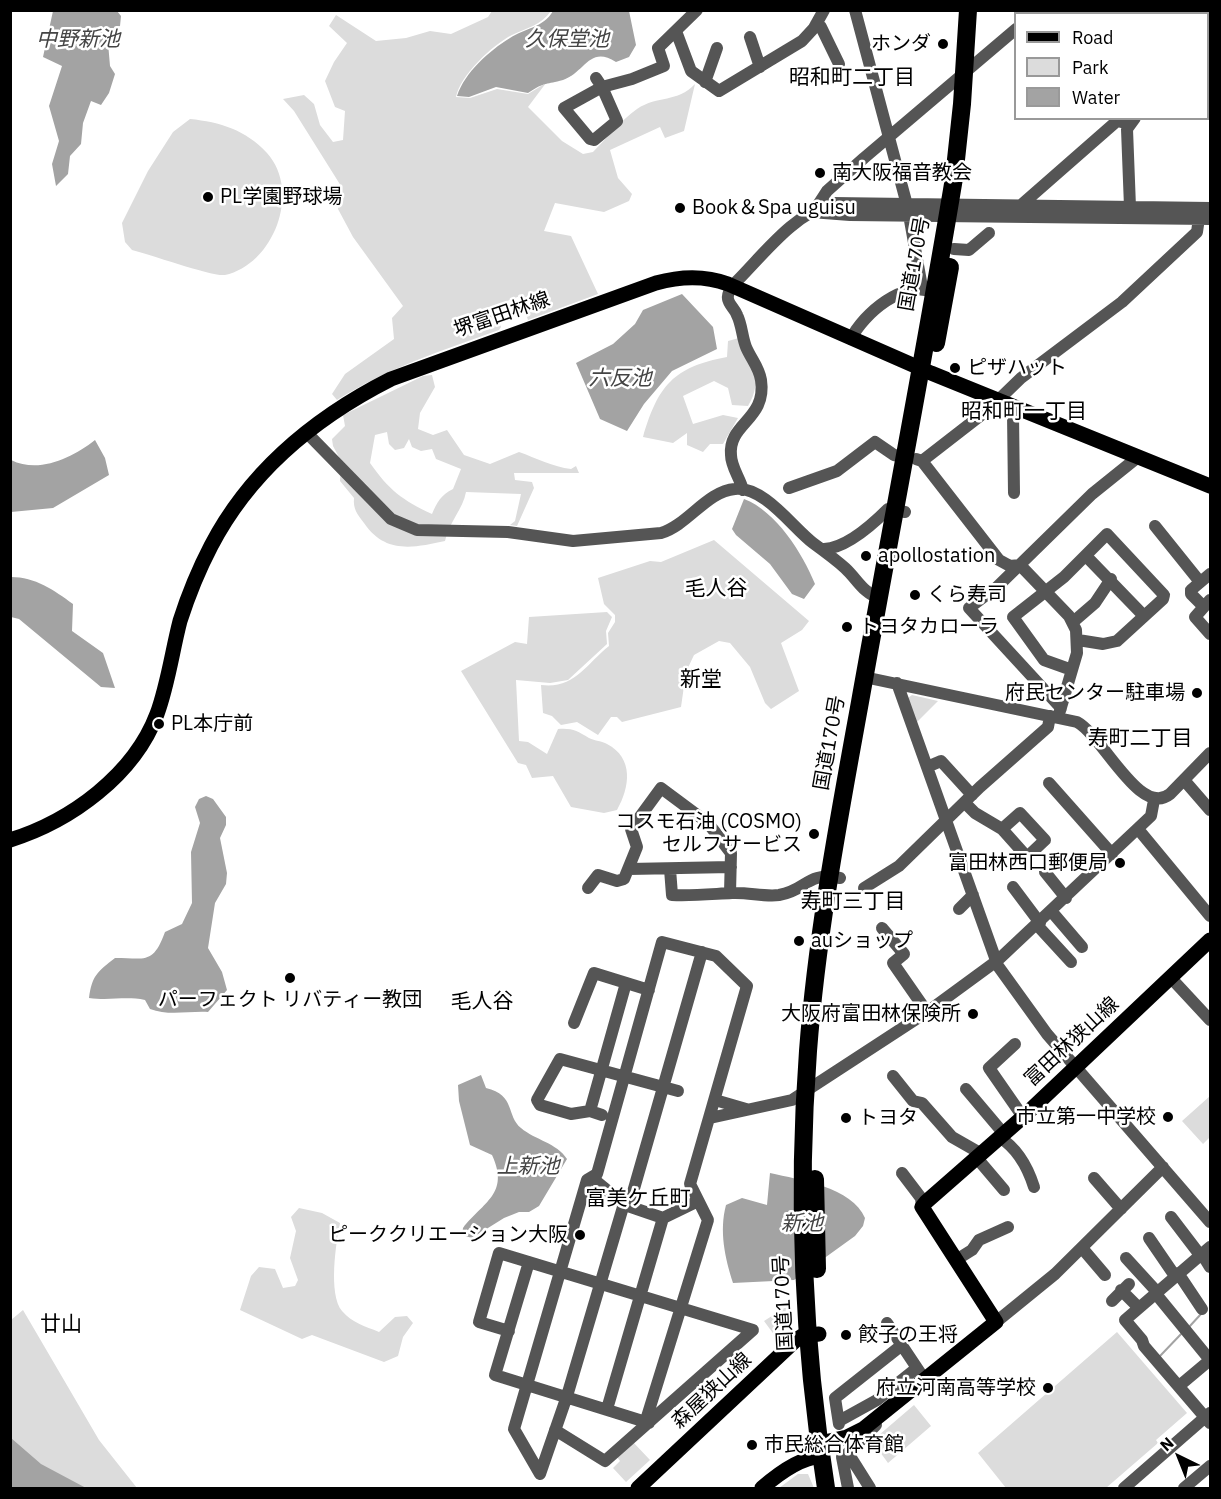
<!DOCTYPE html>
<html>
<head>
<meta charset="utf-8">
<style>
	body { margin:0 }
	#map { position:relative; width:1221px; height:1499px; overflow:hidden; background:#fff; font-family:"IBM Plex Sans",sans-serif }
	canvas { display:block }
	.frame { position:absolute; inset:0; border:12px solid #000; pointer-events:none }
	.legend { position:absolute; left:1014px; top:12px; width:195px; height:108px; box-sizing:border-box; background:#fff; border:2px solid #999; margin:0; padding:8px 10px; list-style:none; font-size:18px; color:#000 }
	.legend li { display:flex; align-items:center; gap:12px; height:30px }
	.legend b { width:30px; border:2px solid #999 }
	.north { position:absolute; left:1149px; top:1427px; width:60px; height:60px; -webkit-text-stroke:4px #fff; paint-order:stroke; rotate:317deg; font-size:16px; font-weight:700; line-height:24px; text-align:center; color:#000 }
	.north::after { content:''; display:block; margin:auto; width:21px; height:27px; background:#000; clip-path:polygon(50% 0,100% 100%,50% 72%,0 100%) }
</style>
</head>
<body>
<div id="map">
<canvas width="1221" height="1499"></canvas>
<div class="frame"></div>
<ul class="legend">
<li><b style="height:8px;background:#000"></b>Road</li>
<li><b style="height:16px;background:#dcdcdc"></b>Park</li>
<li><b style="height:16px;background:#a3a3a3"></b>Water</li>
</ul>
<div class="north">N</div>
</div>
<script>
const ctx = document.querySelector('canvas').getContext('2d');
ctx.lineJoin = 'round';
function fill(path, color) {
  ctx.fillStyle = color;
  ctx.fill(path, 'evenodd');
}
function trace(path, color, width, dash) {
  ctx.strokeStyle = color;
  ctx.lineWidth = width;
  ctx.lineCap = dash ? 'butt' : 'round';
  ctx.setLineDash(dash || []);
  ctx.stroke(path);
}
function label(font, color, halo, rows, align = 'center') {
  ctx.font = font + ' "IBM Plex Sans","Noto Sans JP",sans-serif';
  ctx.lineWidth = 5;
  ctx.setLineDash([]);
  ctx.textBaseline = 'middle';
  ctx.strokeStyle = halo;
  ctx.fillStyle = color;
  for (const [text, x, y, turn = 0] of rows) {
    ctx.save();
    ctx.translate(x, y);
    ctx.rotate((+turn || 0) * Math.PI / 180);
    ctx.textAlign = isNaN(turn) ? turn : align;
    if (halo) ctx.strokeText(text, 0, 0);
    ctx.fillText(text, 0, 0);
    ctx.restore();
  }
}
const green = new Path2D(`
	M492,11h59c-10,14 -24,17 -39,24 -20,10 -52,41 -56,62l14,1 27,-9 31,5 18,-11 -18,24 34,34 21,13 10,-2c14,-14 28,-32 44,-43 21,-14 40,-6 58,-25l-11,47 -19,7 -5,-11 -50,23 8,28 14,16 -3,7 -25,11 -49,-9 -11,28 27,5 27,58 -70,26 -8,-24 -26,10 7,21 -2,3c-56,20 -111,38 -162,70l-5,-6 13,-20 49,-35 -2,-21 11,-12 -50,-69 -15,-28 3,-23 -47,-75 -11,-12 21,-4 10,9 6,21 13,17 10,-2 2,-29 -10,-4 -10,-26 9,-19 13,-19 -18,-17 7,-11 40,26 30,-3 24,-7 21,3 37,-17z
	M190,119c30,3 56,11 77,34 35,39 6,112 -42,122 -12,2 -76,-21 -93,-25l-7,-8 -3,-19 26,-52 25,-39z
	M739,338c12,25 25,42 9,68l-16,-1 -4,-17 -14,-7 -31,15 10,28 30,-9 15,3 -15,26h-13l-7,8 -16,-7v-12l-14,10 -30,-6c15,-51 30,-70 84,-80l1,-16z
	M432,375l3,12 -15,26 -2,16 15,6 14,-5 17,25 26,9 29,-12c17,6 34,15 52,17l5,-3 3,7h-65l1,7 17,2 2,6 -17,38 -7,-1 5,-4 6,-27 -55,-2c-3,17 -17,30 -21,49 -32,7 -60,13 -81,-18 -7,-9 -11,-14 -10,-25l-14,-17 1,-20 -8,-15 -1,-7 13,-13 -2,-11 80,-39zM387,432l2,12 6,6 9,-2 5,-9 3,8 9,4 11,-2 4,10 25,10 -8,20c-12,6 -16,13 -21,25 -30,-14 -43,-24 -62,-51l5,-28z
	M714,540l95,81 -7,9 -21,13 18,48 -28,18 -6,-6 -15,-36 -20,-24 -11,-2 -25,14 -8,17 -5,35 -59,15 -5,-5h-6l-13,18 -21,-13 -16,3 -9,-9 -9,-3 -2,-28c34,4 44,-20 68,-39l-1,-13 7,-11v-7l-11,-11 -6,-26 52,-17 11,1z
	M607,612l5,5 -6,14 1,13 -39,36 -18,3 -34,-3 3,61 9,1 19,12 11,-25c15,-1 19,2 31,9 6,3 13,3 18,6 27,14 23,43 10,66l-13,3 -33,-6 -18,-31 -21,2 -6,-13 -8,-2 -57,-92 54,-29 12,2 2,-27z
	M912,695l26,6 -23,23 -7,-26z
	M1210,1096v41l-7,7 -21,-23z
	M299,1208l23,5 18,10c-4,20 -12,71 2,88 10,12 23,15 37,21l16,-15 12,-1 6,7 -10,14 -5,19 -14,6 -72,-27 -10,4 -62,-29 11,-34 8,-9 16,2 8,19 12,-2 3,-6 -8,-22 6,-27 -5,-14z
	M786,1307l-2,18 -9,11 -11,-15z
	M23,1310l76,130 38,48h-126v-168z
	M1117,1332l70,81 -31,27 2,3 -52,45h-100l-28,-35z
	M914,1405l17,21 -43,37 -16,-22z
	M633,1442l17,18 -24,22 -13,-14 7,-7 -3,-4z
	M798,1474h10l6,14h-35z`);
const water = new Path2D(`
	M53,11h64l4,5 -1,10 -13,5 3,35 5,8 -6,19 -8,12 -10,-4 -8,22 -2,21 -11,12 -2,18 -12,12 -4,-22 7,-23 -10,-35 13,-40 -19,-9z
	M553,11h76l7,34 -7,12 -13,5c-27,-17 -31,11 -53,18 -17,5 -17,1 -35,13l-32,-6 -27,10 -12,-1c8,-24 32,-45 53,-58 15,-10 33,-10 43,-27z
	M682,294l31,33 4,22 -45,22 -28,33 -17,27 -27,-12 -24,-56 37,-19 22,-20 8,-14z
	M95,440l10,18 4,17 -56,33 -42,4v-52c28,14 61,-2 84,-20z
	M744,499c32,12 59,55 71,85l-11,15 -12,-5 -22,-30 -34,-29 -4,-6z
	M11,577c24,0 43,13 62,27l-1,27 31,22 12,35 -14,-1 -82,-68 -8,-2z
	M206,796l7,3 13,18v8l-6,13 7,35 -1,11 -11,19 -7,45 14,24 5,18 -19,22c-20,-1 -40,4 -58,-3l-5,-9c-20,-4 -35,1 -56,-2 3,-22 8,-26 26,-40 30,0 38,7 50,-26l17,-8 10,-21 -1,-51 9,-29 -5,-16 4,-8z
	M481,1075l5,13c30,7 20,28 35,40 14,12 36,15 46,31l-28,47 -10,6h-10l-15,6 -32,20 -10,-3 1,-7c20,-26 47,-34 29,-73l-22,-10 -11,-44 -1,-16z
	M770,1173c30,7 82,14 95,45l-2,8 -8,10 -61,44 -61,3c-8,-25 -14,-52 -7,-78l16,-7 25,7z
	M11,1438l30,26 45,24h-75z`);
const stream = new Path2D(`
	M1210,533v8
	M1189,1327l12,-13
	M1160,1356l23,-24`);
const minor = new Path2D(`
	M855,10l52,195
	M1078,10l3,4
	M1034,14l3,-4
	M816,24l5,3 18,37
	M676,31l15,40 28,20 83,-50 12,-13 10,-18
	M750,37l10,30
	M1208,45l2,-2
	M596,78l6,9 30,-8 32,-13 -6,-18 39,-38
	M705,82l12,-34
	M602,87l15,34 -23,19 -4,-1 -26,-31z
	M1020,206l97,-85 13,3
	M1130,207l-3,-78 8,-11
	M816,208l11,-17 37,-33 152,-129
	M811,212l39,3 360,4
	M909,215l13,72
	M954,249l15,1 20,-17
	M851,339c12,-25 54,-61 82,-46
	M306,432l85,87 26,11 91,2 65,9 88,-8c27,-8 46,-42 74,-44 29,-3 58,39 78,54 11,8 22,16 32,25 12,11 18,25 34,30
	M916,459l6,2 77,99 11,6 10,-1 49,51 7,14 1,23 -18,61
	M922,461l67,-52 32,-31 101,-76 75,-70 2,-14
	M789,488l48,-17 38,-29 19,13 10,2
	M743,490c-3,-12 -12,-23 -12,-35 -3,-32 36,-35 30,-75 -2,-13 -10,-21 -15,-33 -4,-10 -4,-22 -9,-32 -2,-6 -8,-10 -9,-16 -1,-5 2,-9 4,-13 29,-28 60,-72 101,-83l377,5
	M1014,493l-1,-79 3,-5
	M1155,526l45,56
	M824,549c23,-1 49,-25 64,-40l17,3
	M1086,556l58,60
	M1210,600l-15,17 15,17
	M1203,606l-12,-12v-4l19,-16
	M1073,622l22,-19 16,-24
	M1072,670l-28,-10 -31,-43 51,-40 43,-43 57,61 -1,4 -46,42 -14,3 -25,-4
	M864,677l213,45c26,14 63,96 93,72l40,-41
	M897,683l101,283 49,68 163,188
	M1061,708l-92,-100 28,-21 95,-93 46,-37
	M927,767l14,-6 31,34
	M1184,780l26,30
	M1049,783l63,71
	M965,803l10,10 27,16 25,28 18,-17 -25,-27 -18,16
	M1138,829l72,87
	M629,869l102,-2
	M670,869l2,26c20,1 40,-1 60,-2 16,-1 32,4 47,2 29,-5 26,-23 61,-17
	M1045,872l21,26
	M1013,887l27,36
	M588,888l10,-13 19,6 7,-2 13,-32 -6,-18 30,-41 47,35 23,30 -1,40
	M864,888l35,-22 81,-79 68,-60 2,-11
	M959,909l14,-14
	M1052,912l30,35
	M1037,925l34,37
	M882,928l22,26 -11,9 34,49
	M1171,978l39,42
	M574,1023l20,-50 55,17
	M1015,1044l-26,24 34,49
	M893,1076l20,25 9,2 30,34 28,16
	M966,1089l38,45
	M715,1100l31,9
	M590,1111l36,-128
	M602,1115l-12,-4 -19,3 -31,-9 -3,-5 23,-41 118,32
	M710,1118l82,-18 135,-88 71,-52 153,-144 3,-16
	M999,1137c18,11 29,31 35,50
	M976,1157l28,33
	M902,1173l19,25 1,9
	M592,1178l33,27 38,13 35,-17
	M1094,1178l27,31
	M1171,1217l29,38
	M1149,1238l26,38
	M1210,1247l-85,73 17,20 2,6 66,77
	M1082,1248l23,27
	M1202,1254l8,13
	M1126,1258l32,35
	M956,1260l16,-10 7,-10 29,-13
	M529,1262l-34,113 154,48
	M1178,1273l24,36
	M1121,1290l18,18
	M1156,1294l54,66
	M1112,1301l17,-17
	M996,1322l59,-48 108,-107
	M887,1323l34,51
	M509,1331l-30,-9 20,-69 254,77 -148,131 -50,-31
	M1179,1386l31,-26
	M607,1409l56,-191
	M646,1420l62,-200 -18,-36 57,-198 -31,-30 -54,-14 -65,232 -10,6 -73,249 26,45 27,-78 56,-189 8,-8 71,-247
	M839,1421l38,-21 40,-32
	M839,1424l-4,-26 67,-53
	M842,1457l6,31
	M870,1488l-22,-35 28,-28
	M1124,1488l86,-75
	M1184,1488l26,-22`);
const major = new Path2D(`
	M10,840c61,-19 124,-65 147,-126 11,-30 15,-62 23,-93 8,-25 19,-52 31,-75 39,-75 105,-129 180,-167l265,-96c25,-7 48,-8 72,1l203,89 279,113
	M829,1441l18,-4 16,-8 133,-107 -74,-115 4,-5 97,-85 187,-177
	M638,1488l158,-148 6,-4 17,-2
	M762,1488c16,-14 37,-30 59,-32`);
const highway = new Path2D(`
	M936,343l14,-76
	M815,1179l2,90
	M826,1488c-23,-144 -29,-291 -18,-437 9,-118 31,-233 52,-349 31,-174 65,-349 94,-524l8,-74 6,-94`);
const markers = [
	[943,44,6,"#000"],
	[820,173,6,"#000"],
	[208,197,6,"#000"],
	[680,208,6,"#000"],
	[955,368,6,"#000"],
	[866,556,6,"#000"],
	[915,595,6,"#000"],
	[847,627,6,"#000"],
	[1197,693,6,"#000"],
	[159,724,6,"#000"],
	[814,834,6,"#000"],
	[1120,863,6,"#000"],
	[799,941,6,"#000"],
	[290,978,6,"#000"],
	[973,1014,6,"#000"],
	[1168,1117,6,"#000"],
	[846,1118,6,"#000"],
	[580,1235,6,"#000"],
	[846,1335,6,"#000"],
	[1048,1388,6,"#000"],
	[752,1445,6,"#000"]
];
const poiNames = [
	["ホンダ",931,44,"right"],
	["南大阪福音教会",832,173],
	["PL学園野球場",220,197],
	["Book＆Spa uguisu",692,208],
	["ピザハット",967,368],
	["apollostation",878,556],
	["くら寿司",927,595],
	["トヨタカローラ",859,627],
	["府民センター駐車場",1185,693,"right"],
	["PL本庁前",171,724],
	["コスモ石油 (COSMO)",802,822,"right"],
	["セルフサービス",802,845,"right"],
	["富田林西口郵便局",1108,863,"right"],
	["auショップ",811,941],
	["パーフェクト リバティー教団",290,1000,"center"],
	["大阪府富田林保険所",961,1014,"right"],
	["市立第一中学校",1156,1117,"right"],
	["トヨタ",858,1118],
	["ピーククリエーション大阪",568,1235,"right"],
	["餃子の王将",858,1335],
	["府立河南高等学校",1036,1388,"right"],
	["市民総合体育館",764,1445]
];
const streetNames = [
	["国道170号",915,264,-80],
	["堺富田林線",502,315,-19],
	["国道170号",830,743,-80],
	["富田林狭山線",1072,1042,-43],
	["国道170号",784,1303,-93],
	["森屋狭山線",712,1391,-43]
];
const waterNames = [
	["中野新池",78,40],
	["久保堂池",567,40],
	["六反池",620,379],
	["上新池",528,1167],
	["新池",802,1224]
];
const neighbourhoodNames = [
	["昭和町二丁目",852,78],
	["昭和町一丁目",1024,412],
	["毛人谷",716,589],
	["新堂",701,680],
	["寿町二丁目",1140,739],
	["寿町三丁目",853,902],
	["毛人谷",482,1002],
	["富美ケ丘町",638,1199],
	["廿山",61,1325]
];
fill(green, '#dcdcdc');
fill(water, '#a3a3a3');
trace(stream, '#a3a3a3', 2);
trace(minor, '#555', 12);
trace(major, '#000', 15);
trace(highway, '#000', 18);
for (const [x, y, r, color] of markers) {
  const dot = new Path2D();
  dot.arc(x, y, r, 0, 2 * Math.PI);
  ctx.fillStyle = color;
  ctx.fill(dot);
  trace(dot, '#fff', 2);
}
label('20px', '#000', '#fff', poiNames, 'left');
label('20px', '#000', '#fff', streetNames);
label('italic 21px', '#444', '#fff', waterNames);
label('21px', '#000', '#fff', neighbourhoodNames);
</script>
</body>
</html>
